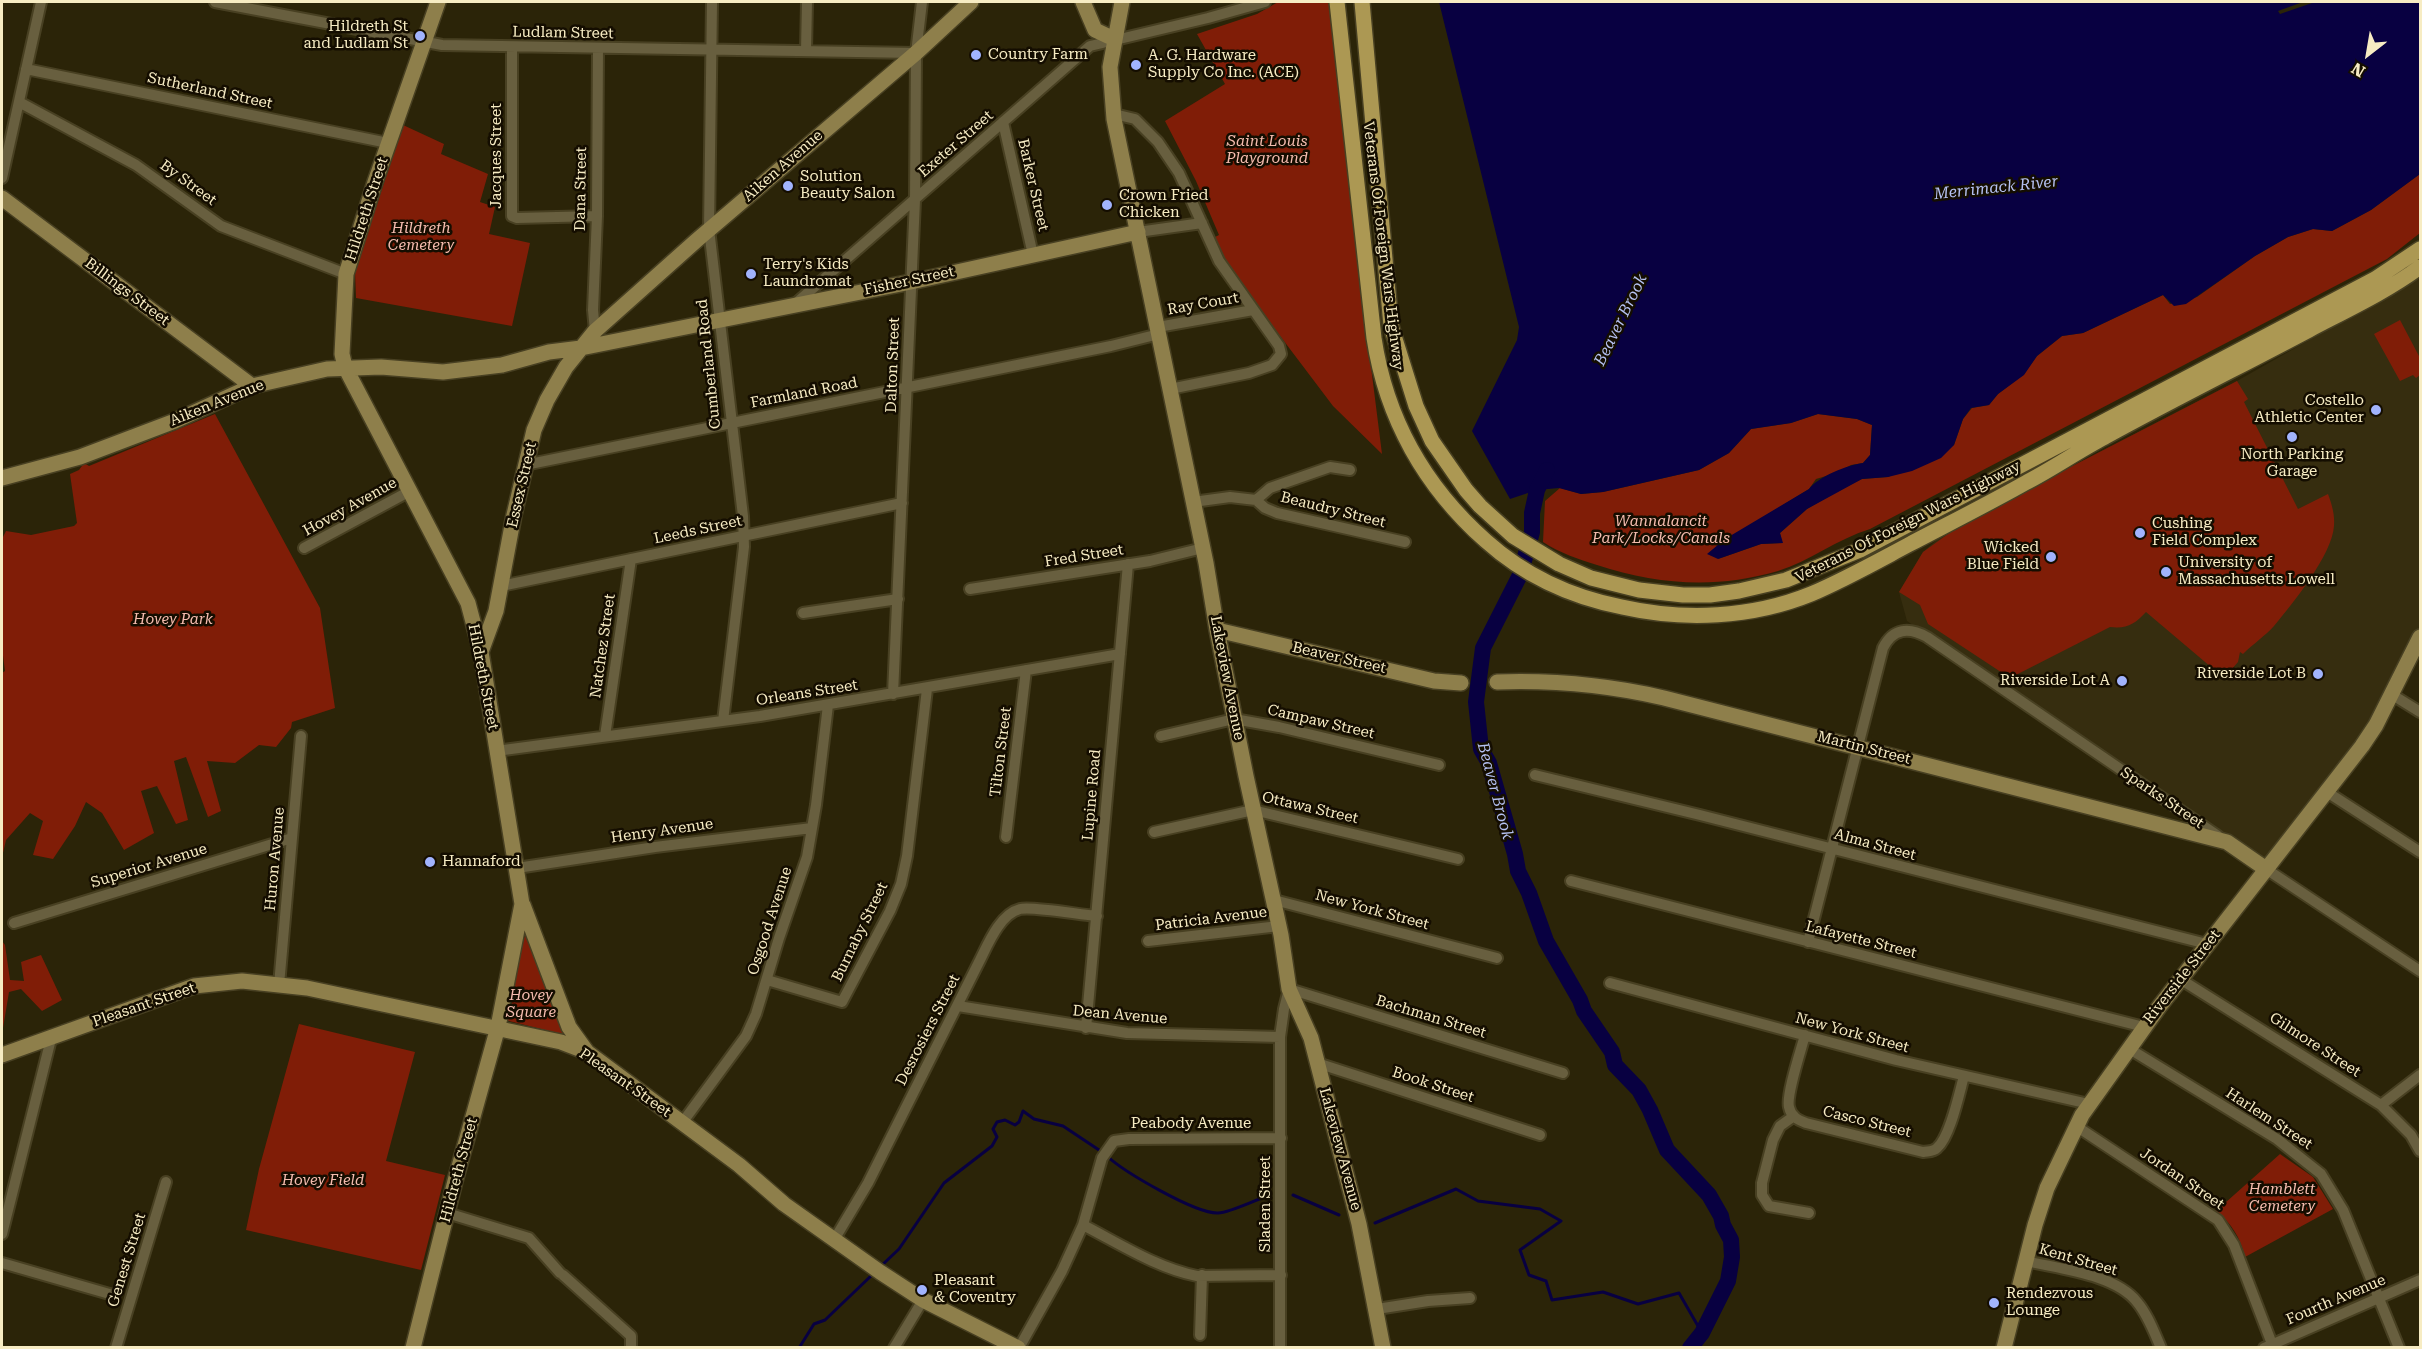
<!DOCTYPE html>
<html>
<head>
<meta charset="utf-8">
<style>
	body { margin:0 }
	#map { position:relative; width:2422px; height:1349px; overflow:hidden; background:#2b2408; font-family:"Roboto Serif",serif }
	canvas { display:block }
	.frame { position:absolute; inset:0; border:3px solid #f7ecc3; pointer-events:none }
	.north { position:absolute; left:2338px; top:24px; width:60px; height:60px; -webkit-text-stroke:4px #140d00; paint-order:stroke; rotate:211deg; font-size:16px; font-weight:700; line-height:24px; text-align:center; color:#f7ecc3 }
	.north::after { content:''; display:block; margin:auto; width:21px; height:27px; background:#f7ecc3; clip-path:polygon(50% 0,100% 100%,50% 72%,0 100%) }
</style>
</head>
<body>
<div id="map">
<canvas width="2422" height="1349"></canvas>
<div class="frame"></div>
<div class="north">N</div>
</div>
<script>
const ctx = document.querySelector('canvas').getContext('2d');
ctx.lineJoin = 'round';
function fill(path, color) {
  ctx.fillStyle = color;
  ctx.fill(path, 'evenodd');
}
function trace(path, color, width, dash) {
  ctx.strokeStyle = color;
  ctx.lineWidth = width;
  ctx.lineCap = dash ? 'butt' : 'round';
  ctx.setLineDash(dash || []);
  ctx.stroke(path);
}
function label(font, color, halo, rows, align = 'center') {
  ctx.font = font + ' "Roboto Serif",serif';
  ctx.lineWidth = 5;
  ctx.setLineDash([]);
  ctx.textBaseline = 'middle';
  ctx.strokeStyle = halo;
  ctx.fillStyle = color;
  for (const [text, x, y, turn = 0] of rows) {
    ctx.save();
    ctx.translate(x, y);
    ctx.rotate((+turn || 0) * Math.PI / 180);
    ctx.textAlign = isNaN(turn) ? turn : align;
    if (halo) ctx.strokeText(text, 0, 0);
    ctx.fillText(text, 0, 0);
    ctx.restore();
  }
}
const built = new Path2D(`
	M2420,277v354l-41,85 -113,147 -359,-242 -8,-29 24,-40 16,-14 27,-17 271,-140z`);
const green = new Path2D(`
	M1278,2h51l24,222 29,230 -49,-48 -105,-139 -15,-29 6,-3 -23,-54 -31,-60 60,-37 -28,-50 60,-20z
	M403,125l41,19 -3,10 47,20 -8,28 15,5 -6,27 41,9 -18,83 -156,-28 -1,-27z
	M2420,174v59l-33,26 -517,270c-33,10 -60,32 -92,42 -62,18 -120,14 -181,-6 -19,-6 -37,-12 -54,-23l2,-41 15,-13 21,6 22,-2 96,-22 30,-17 22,-24 40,-6 27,-9 39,5 15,6 -2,30 -7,8 -12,2 -15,8 -20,6 -7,10 -60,37 -31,33 43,-15 21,-1 -2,-10 27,-24 30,-18 25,-12 26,-2 66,-32 9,-26 9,-11 17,-3 9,-11 26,-20 13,-18 25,-20 21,-3 80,-38 7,9 27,-7 58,-41 33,-19 25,-8 19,2 39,-21z
	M2400,320l20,38v17l-4,3 -3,-3 -13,6 -26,-47z
	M2237,381l11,18 -4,3 54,107 30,-15c4,11 7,21 6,32 -2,29 -41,77 -60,100 -9,10 -21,18 -31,28l-3,-2 -2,10 -14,16 -78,-66c-11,12 -19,17 -36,15l-100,51 -82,-54 -8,-19 -21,-13 24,-40 43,-31z
	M215,414l105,194 15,100 -43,14 -1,6 -15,19 -17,-2 -24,18 -28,-2 14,50 -13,6 -22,-60 -12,4 14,59 -12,4 -19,-38 -16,5 13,42 -30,17 -22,-37 -16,-11 -11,24 -22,33 -20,-4 10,-34 -13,-8 -24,27 -4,17v-184l3,-2 -3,-23v-109l4,-8 25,4 43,-9 3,-3 -7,-49 9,-4 5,-7 5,3z
	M526,935l39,100 -60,-15 19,-82z
	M2,941l3,4 5,35 14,1 -3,-19 20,-7 21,45 -20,11 -21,-22 -12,3 -7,42z
	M299,1024l116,28 -29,109 59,14 -24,95 -175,-40 13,-61z
	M2280,1154l33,23 20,32 -88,48c-5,-20 -13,-33 -29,-46z`);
const water = new Path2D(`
	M1439,2h864l-25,9 2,3 35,-12h105v172l-49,36 -39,21 -19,-2 -25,8 -33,19 -69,48 -12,2 -11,-11 -80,38 -21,3 -25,20 -13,19 -26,19 -9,11 -18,3 -8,11 -9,26 -13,13 -29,13 -24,6 -26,2 -55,30 -27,24 3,10 -22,1 -43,15 -11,-5 18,-15 84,-50c9,-12 38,-24 54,-26l7,-8 2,-30 -15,-6 -39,-5 -27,9 -40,6 -22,24 -30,17 -96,22 -22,2 -22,-6 -22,2 -27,9 -38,-68 45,-91 2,-13z`);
const stream = new Path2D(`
	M1107,1156c17,16 89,58 111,57 11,0 38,-13 49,-17
	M1293,1195l46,20
	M1375,1223l81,-34 22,12 62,8 21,12 -41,29 9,25 17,6 6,19 51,-8 35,12 41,-11 23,40
	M880,1267l19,-18 45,-66 48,-37 5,-9 -4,-8 4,-7 8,-2 10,5 4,-3 4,-11 11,8 29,7 39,26
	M799,1348l15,-24 11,-4 48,-46`);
const river = new Path2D(`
	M1547,470l-10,20 -5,23v19l-12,43 -37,73 -7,54 5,47 8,14 26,91 3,17 11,22 17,48 34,59 4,11 28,41 3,13 24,25 11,20 17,40 42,45 12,21 2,9 8,15 1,17 -4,24 -26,52 -12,15`);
const street = new Path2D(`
	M215,2l227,43 474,8
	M712,2l-3,227 34,287 1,31 -21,174
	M512,47v169l5,2 80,-2
	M806,51l1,-49
	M26,69l362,74
	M19,102l117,63 85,61 125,48
	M1114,114l21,5 23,23 21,31 40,88 60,85 2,8 -9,11 -23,8 -79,16
	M1003,122l30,133
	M2,178l39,-176
	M1138,232l64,-9
	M795,304l295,-258 118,-28 57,-16
	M1158,327l95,-17
	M595,331l-2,-21 4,-94 1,-168
	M525,465l586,-119 48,-12
	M1256,500l9,8 12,5 128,29
	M1193,502l37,-5 26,3 14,-12 60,-21 20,3
	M304,548l106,-57
	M501,586l401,-83
	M970,589l180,-28 53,-13
	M803,613l95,-14
	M893,694l22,-494 1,-147 6,-51
	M2391,694l29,18
	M605,736l26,-177
	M1161,736l73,-17 45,8 160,38
	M496,751l264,-35 360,-62
	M1535,775l165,40 507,129
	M2327,792l93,60
	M1154,832l99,-22 205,49
	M1006,837l20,-167
	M517,868l138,-21 157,-19
	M2266,869l154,102
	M1571,881l573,146
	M1274,900l223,58
	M14,923l278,-85
	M1148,941l131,-15
	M1808,942l75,-294c10,-20 26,-21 44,-11l291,199
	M2180,979l201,126 30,30 9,16
	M767,980l75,22 48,-91 11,-27 6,-28 20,-167
	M1610,983l286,77 193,44
	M279,985l22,-249
	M958,1006l169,27 153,4
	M1086,1028l42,-464
	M1805,1035c-4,15 -19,60 -16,72 2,10 9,13 17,16l117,29c6,-1 10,0 14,-4 13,-11 22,-54 27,-72
	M2128,1048l149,91 44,35 22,36 56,138
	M1317,1063l223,72
	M2381,1105l39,-30
	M1794,1116l-14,10 -7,14 -11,43v12l7,11 40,7
	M682,1123l64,-87 10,-22 23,-76 28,-81 9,-52 12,-100
	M2076,1126l142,94 16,25 38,99
	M447,1213l82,25 31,35
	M1083,1225c37,19 74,43 114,51l84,-1
	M2,1234l49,-195
	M834,1240l34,-57 112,-223c8,-16 20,-46 40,-51 13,-3 61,6 77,7
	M2026,1261c33,8 89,13 111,41 11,13 17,30 24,46
	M2,1263l111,32
	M563,1275l68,61v12
	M1377,1309l51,-8 42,-3
	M1200,1335l2,-60
	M116,1348l50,-166
	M894,1348l29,-48
	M1019,1348l43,-77 21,-46 19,-67 12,-17 15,-2 152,-1
	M1280,1348v-311l4,-28 5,-20 274,84
	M2264,1348l156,-68`);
const secondary = new Path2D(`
	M1083,2l12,28 19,9
	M1122,2l-12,65 4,52 92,444 11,67 29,146 35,159 8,54 22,49 48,186 24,124
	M2,198l250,188
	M2,478l78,-21 95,-36 77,-35 75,-17 54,-2 62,5 59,-7 47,-13 32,-4 330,-66 227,-50
	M1217,630l217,51 27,2
	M481,652l15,-41 18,-96 20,-85 13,-30 19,-33 29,-36 102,-91 219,-187 55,-51
	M1497,682c57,-2 111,3 167,16l563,144 39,27
	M523,905l46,122 18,25
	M2,1055l192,-69 48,-5 65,7 254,54 26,10 152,113 45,39 96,68 43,28 95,48
	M413,1348l42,-167 43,-154 24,-123 -41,-252 -13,-49 -123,-236 -3,-13 4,-80 29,-92 63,-180
	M2004,1348l31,-123 12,-37 35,-73 77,-108 203,-261 14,-21 44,-88`);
const primary = new Path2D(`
	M1337,2l37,336c12,80 51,149 112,203 39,35 85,56 136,66 62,14 130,11 189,-13 33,-14 65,-32 97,-49 40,-21 80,-41 119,-63 27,-14 51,-31 78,-45 67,-37 136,-71 204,-107 38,-20 77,-38 111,-63
	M1362,2l29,324 25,80 16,35 34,49 14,16 33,30 46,28 32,14 48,12 44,5h27l29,-4 47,-11 74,-30 515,-271 45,-30`);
const markers = [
	[420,36,6,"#a1b3fd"],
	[976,55,6,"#a1b3fd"],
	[1136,65,6,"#a1b3fd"],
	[788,186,6,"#a1b3fd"],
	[1107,205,6,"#a1b3fd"],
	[751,274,6,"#a1b3fd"],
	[2376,410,6,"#a1b3fd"],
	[2292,437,6,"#a1b3fd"],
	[2140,533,6,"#a1b3fd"],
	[2051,557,6,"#a1b3fd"],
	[2166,572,6,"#a1b3fd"],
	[2318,674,6,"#a1b3fd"],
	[2122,681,6,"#a1b3fd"],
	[430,862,6,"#a1b3fd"],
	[922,1290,6,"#a1b3fd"],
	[1994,1303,6,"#a1b3fd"]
];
const poiNames = [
	["Hildreth St",408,27,"right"],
	["and Ludlam St",408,44,"right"],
	["Country Farm",988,55],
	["A. G. Hardware",1148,56],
	["Supply Co Inc. (ACE)",1148,73],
	["Solution",800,177],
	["Beauty Salon",800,194],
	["Crown Fried",1119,196],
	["Chicken",1119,213],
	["Terry's Kids",763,265],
	["Laundromat",763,282],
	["Costello",2364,401,"right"],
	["Athletic Center",2364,418,"right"],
	["North Parking",2292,455,"center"],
	["Garage",2292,472,"center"],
	["Cushing",2152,524],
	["Field Complex",2152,541],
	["Wicked",2039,548,"right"],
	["Blue Field",2039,565,"right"],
	["University of",2178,563],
	["Massachusetts Lowell",2178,580],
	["Riverside Lot B",2306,674,"right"],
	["Riverside Lot A",2110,681,"right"],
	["Hannaford",442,862],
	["Pleasant",934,1281],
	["& Coventry",934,1298],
	["Rendezvous",2006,1294],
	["Lounge",2006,1311]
];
const streetNames = [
	["Ludlam Street",563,33,1],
	["Sutherland Street",210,91,12],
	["Exeter Street",956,144,-41],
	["Jacques Street",497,156,-90],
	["Aiken Avenue",783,166,-41],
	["By Street",188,183,36],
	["Barker Street",1033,185,77],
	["Dana Street",581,189,-89],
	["Hildreth Street",367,209,-72],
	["Veterans Of Foreign Wars Highway",1383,246,83],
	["Fisher Street",909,281,-12],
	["Billings Street",127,292,37],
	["Ray Court",1203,304,-10],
	["Cumberland Road",709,364,-96],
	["Dalton Street",893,365,-88],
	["Farmland Road",804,393,-11],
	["Aiken Avenue",217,403,-22],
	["Essex Street",522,485,-77],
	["Hovey Avenue",350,507,-29],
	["Beaudry Street",1333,510,14],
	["Veterans Of Foreign Wars Highway",1908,522,-27],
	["Leeds Street",698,530,-12],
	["Fred Street",1084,556,-9],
	["Natchez Street",603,646,-82],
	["Beaver Street",1339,658,13],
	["Hildreth Street",483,677,79],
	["Lakeview Avenue",1227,678,79],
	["Orleans Street",807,693,-9],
	["Campaw Street",1321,722,13],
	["Martin Street",1864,748,14],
	["Tilton Street",1001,752,-83],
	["Lupine Road",1092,795,-85],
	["Sparks Street",2162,798,34],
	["Ottawa Street",1310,808,13],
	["Henry Avenue",662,831,-8],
	["Alma Street",1875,845,15],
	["Huron Avenue",275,859,-85],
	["Superior Avenue",149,866,-17],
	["New York Street",1372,910,15],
	["Patricia Avenue",1211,919,-7],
	["Osgood Avenue",770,921,-72],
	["Burnaby Street",860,932,-64],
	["Lafayette Street",1861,940,14],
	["Riverside Street",2182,977,-52],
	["Pleasant Street",144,1005,-19],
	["Dean Avenue",1120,1015,5],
	["Bachman Street",1431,1017,17],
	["Desrosiers Street",928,1030,-63],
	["New York Street",1852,1033,15],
	["Gilmore Street",2315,1045,33],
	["Pleasant Street",625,1083,35],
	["Book Street",1433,1085,18],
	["Harlem Street",2269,1119,33],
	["Casco Street",1867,1122,14],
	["Peabody Avenue",1191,1124],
	["Lakeview Avenue",1340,1149,75],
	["Hildreth Street",459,1170,-75],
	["Jordan Street",2182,1179,34],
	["Sladen Street",1266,1204,-90],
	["Genest Street",127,1260,-73],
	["Kent Street",2078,1260,16],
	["Fourth Avenue",2336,1300,-23]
];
const parkNames = [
	["Saint Louis",1267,142],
	["Playground",1267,159],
	["Hildreth",421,229],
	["Cemetery",421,246],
	["Wannalancit",1661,522],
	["Park/Locks/Canals",1661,539],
	["Hovey Park",173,620],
	["Hovey",531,996],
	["Square",531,1013],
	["Hovey Field",323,1181],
	["Hamblett",2282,1190],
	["Cemetery",2282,1207]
];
const waterNames = [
	["Merrimack River",1996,188,-6],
	["Beaver Brook",1621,320,-64],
	["Beaver Brook",1495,791,75]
];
fill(built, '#362d0f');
fill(green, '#801d07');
fill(water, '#080041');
trace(stream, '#080041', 3);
trace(river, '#080041', 16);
trace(street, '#484022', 14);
trace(secondary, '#484022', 18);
trace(primary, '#484022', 18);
trace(street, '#685f3f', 10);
trace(secondary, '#8e7f4b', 15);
trace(primary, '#ac9853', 15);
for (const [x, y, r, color] of markers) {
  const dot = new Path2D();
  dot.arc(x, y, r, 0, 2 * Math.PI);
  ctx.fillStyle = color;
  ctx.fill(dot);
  trace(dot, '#140d00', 2);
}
label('15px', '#f7ecc3', '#140d00', poiNames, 'left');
label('15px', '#f7ecc3', '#140d00', streetNames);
label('italic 15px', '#f5bcae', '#140d00', parkNames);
label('italic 16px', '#b5c1f1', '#140d00', waterNames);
</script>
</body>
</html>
